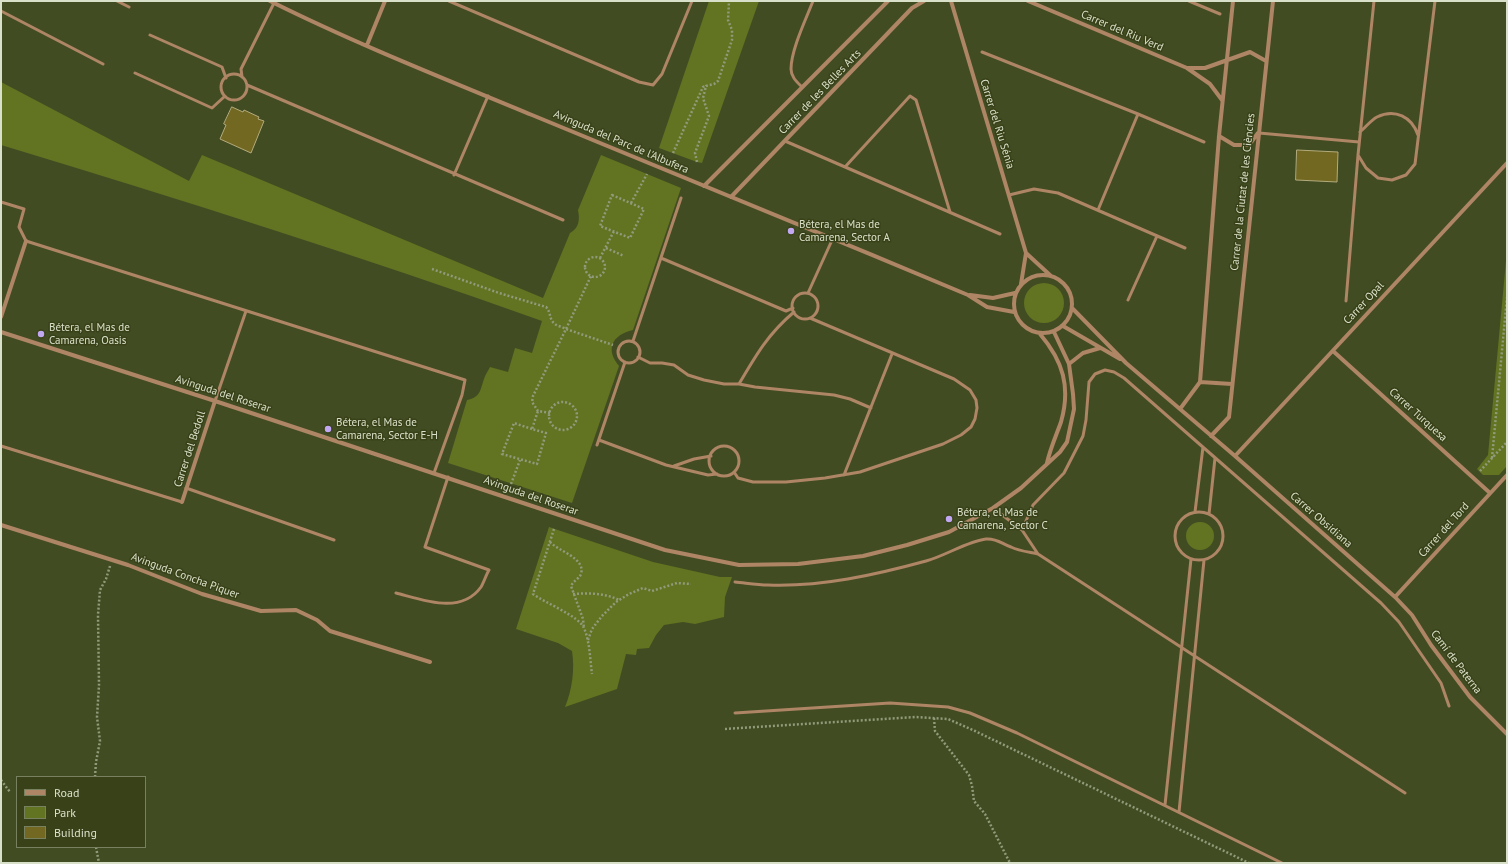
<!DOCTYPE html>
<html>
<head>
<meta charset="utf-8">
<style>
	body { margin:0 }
	#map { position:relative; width:1508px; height:864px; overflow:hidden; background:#424c22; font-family:"PT Sans",sans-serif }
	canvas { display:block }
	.frame { position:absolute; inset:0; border:2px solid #d9e0c9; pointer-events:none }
	.legend { position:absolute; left:16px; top:776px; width:130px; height:72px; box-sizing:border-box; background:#384118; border:1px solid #78815f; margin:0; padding:5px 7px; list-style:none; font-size:12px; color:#d9e0c9 }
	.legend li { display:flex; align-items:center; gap:8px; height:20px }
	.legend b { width:20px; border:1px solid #78815f }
</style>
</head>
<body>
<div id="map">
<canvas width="1508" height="864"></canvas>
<div class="frame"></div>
<ul class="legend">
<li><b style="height:5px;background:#ae8565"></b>Road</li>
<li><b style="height:11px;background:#627322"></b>Park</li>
<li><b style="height:11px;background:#736821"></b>Building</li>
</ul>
</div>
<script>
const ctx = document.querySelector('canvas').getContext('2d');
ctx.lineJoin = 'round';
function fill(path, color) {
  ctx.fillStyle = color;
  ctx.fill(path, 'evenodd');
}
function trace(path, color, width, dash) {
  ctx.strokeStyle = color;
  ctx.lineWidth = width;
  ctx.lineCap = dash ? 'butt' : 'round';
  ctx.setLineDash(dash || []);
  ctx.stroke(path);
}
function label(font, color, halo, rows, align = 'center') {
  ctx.font = font + ' "PT Sans",sans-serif';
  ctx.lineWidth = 3;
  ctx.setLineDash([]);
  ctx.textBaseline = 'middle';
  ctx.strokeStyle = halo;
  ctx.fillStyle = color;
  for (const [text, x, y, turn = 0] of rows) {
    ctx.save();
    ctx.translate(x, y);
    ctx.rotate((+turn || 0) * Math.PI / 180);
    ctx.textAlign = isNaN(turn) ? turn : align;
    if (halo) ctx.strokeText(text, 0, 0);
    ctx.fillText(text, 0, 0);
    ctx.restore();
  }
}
const green = new Path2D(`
	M709,1h50l-57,162 -5,-1 -38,-14z
	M1,82l188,99 13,-26 341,143 27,-65c9,-5 10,-13 8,-23l23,-55 80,33 -48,142c-21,5 -28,19 -14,36l-47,137 -124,-40 19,-63c14,-3 13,-10 17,-21 1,-4 4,-8 6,-12l18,5 7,-24 17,5 10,-32c-179,-64 -359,-121 -541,-176z
	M1507,250v216l-8,9h-16l-6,-6 11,-14z
	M1024 303a20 20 0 1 1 40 0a20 20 0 1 1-40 0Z
	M1186 536a14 14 0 1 1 28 0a14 14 0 1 1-28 0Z
	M549,527l104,35 67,15h12l-7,20 -1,20 -29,7 -12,-2 -19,3 -8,10 -7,13 -12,1 -1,6 -10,-1 -9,35 -52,18c7,-17 10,-37 7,-56l-14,-8 -42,-14z`);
const building = new Path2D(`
	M232,107l11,5 1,-2 15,7 -1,2 6,2 -13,32 -31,-14 6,-14 -2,-1z
	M1297,150l41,2 -1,30 -41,-2z`);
const path = new Path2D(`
	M673,153l30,-66 3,-1
	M697,162l-2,-9 14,-37 -6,-18 3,-12 8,-2 4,-3 14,-41v-10l-4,-10 1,-19
	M612,195l32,14 -14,29 -30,-12z
	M631,203l16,-29
	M606,248l18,8
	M585 267a10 10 0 1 1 20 0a10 10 0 1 1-20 0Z
	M600,258l14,-27
	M432,269l67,24 47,14c5,5 3,12 8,16 2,3 9,4 12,6l25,-53
	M549 416a14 14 0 1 1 28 0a14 14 0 1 1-28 0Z
	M550,413l-12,-2 -6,-9 1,-6 33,-67 47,16
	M532,429l-18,-6 -12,31 35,10 9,-31 -14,-4 6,-18
	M1492,458l15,-161
	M1480,471l27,-29
	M511,484l9,-24
	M554,529l-21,65c12,9 46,22 51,34 6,14 6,32 8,46
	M550,542c8,9 36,16 31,32 -2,5 -8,7 -10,12l12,33 1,9
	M573,594c16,-1 32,-1 46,6
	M588,640l4,-11 10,-13 14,-14 13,-8 14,-6 9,3 25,-8 14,1
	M934,718l1,13 34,44 3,11 2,15 11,13 25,49
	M725,729l190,-12 33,2 27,12 274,132
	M95,777l1,-15 4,-21 -3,-24 2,-32 -1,-70 2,-25 6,-11 4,-13
	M1,780l9,12
	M96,847l3,16`);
const service = new Path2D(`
	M117,1l12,6
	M449,1l190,81 14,3 9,-11 30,-73
	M1189,1l31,13
	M1374,1l-16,154 8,13 12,10 14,2 14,-5 9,-11 20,-163
	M1,11l102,53
	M150,35l72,32 4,11
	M982,52l156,62 66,28
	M135,73l77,35 13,-12
	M221 87a13 13 0 1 1 26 0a13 13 0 1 1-26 0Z
	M242,77l-1,-8 33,-66
	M247,85l316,135
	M802,87c-5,-5 -11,-10 -11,-18 0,-19 15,-50 22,-68
	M1360,132c5,-4 11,-12 17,-15 18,-9 35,0 41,18
	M1259,133l100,9
	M785,141l215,93
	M845,167l65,-71 6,4 34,112
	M454,175l34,-79
	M1009,195l25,-6 24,4 127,55
	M1,202l23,7 -5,18 7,14 439,139 -3,15 -28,78
	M1098,210l40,-96
	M661,258l125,53 7,-3
	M808,293l25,-55
	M792 306a13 13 0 1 1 26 0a13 13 0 1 1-26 0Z
	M1128,300l29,-64
	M1346,301l12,-146
	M633,341l48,-143
	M618 352a11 11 0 1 1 22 0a11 11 0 1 1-22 0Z
	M638,357l12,6h12l12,2 14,10 16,5 20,4h15l16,3 79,8 16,4 21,9
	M739,384c17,-29 29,-50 55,-72
	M215,401l31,-90
	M599,440l67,25 42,10 9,-1
	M597,445l28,-83
	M1,446l181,56
	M709 461a15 15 0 1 1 30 0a15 15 0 1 1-30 0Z
	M674,466l20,-7 17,-3
	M734,472l4,6 15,4h33l39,-4 35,-6 83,-28 18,-9 10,-8 4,-8 2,-11 -1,-8 -6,-10 -16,-11 -144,-61
	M844,475l48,-121
	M186,488l148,52
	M993,508l29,22 16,24 367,239
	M1175 536a24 24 0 1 1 48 0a24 24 0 1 1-48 0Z
	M1195,512l8,-65
	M1209,514l6,-56
	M1022,530l11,-25 31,-32 19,-37 3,-16 3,-38 6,-8 10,-4 9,2 10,6 257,225 18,19 42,61 8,23
	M735,582c11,1 22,3 33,3 53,2 107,-10 158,-24 19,-5 42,-20 60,-22 11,-1 16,5 25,8 8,4 18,5 27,7
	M396,593c27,7 65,22 85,-6 3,-5 5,-12 8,-17l-64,-23 23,-70
	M735,713l155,-10 58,4 22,6 47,20 265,130
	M1165,805l26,-246
	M1179,812l25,-252`);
const minor = new Path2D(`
	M270,1c84,42 175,78 262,114 145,60 291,119 436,180l19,12 27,5
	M951,1l75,252 -5,31
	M1028,1l159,67 23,16 12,16
	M367,45l18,-44
	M1187,68h18l45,-16 16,9
	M1219,136l15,9h15l9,-12
	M704,186l184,-185
	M731,197l181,-189 12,-7
	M1026,253l25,23
	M1014 304a29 29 0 1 1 58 0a29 29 0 1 1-58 0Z
	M970,295l23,3 22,-5
	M1072,308l54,55 109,93 160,141 17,18 19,30 39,52 37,37
	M1,317l25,-76
	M1063,326l57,33
	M1,332l214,69 450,149 74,15 59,-1 65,-8 44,-11 42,-13 44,-24 28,-20 39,-36 7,-10 7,-33 -1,-15 -4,-30 -15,-32
	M1040,334c23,27 31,53 21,88 -5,14 -11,27 -14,41
	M1333,351l157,142
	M1069,364l14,-11 17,-5
	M1200,382l32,2
	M1180,409l20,-27 19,-246 14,-135
	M1211,436l18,-19 44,-416
	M1235,456l272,-293
	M182,502l33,-101
	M1,525l127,40 74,29 59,17 35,-1 21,10 13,11 100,31
	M1395,597l112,-122`);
const markers = [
	[791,231,4,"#c2a8f2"],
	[41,334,4,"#c2a8f2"],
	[328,429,4,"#c2a8f2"],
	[949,519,4,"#c2a8f2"]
];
const streetNames = [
	["Carrer del Riu Verd",1122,31,23],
	["Carrer de les Belles Arts",820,92,-46],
	["Carrer del Riu Sénia",997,124,73],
	["Avinguda del Parc de l'Albufera",621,142,23],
	["Carrer de la Ciutat de les Ciències",1243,192,-84],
	["Carrer Opal",1364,303,-47],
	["Avinguda del Roserar",223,394,18],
	["Carrer Turquesa",1418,415,42],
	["Carrer del Bedoll",190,449,-72],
	["Avinguda del Roserar",531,496,19],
	["Carrer Obsidiana",1321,520,41],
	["Carrer del Tord",1444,530,-48],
	["Avinguda Concha Piquer",185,576,20],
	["Camí de Paterna",1456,662,53]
];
const poiNames = [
	["Bétera, el Mas de",799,225],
	["Camarena, Sector A",799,238],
	["Bétera, el Mas de",49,328],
	["Camarena, Oasis",49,341],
	["Bétera, el Mas de",336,423],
	["Camarena, Sector E-H",336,436],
	["Bétera, el Mas de",957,513],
	["Camarena, Sector C",957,526]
];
fill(green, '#627322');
fill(building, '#736821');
trace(building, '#b3ab7d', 1);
trace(path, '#919a7a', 2.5, [2, 2]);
trace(service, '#ae8565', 3);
trace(minor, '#ae8565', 4);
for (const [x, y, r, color] of markers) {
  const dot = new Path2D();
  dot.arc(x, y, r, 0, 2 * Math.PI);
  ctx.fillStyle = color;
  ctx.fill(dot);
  trace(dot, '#384118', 1.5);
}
label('11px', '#d9e0c9', '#384118', streetNames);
label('11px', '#d9e0c9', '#384118', poiNames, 'left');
</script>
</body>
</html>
